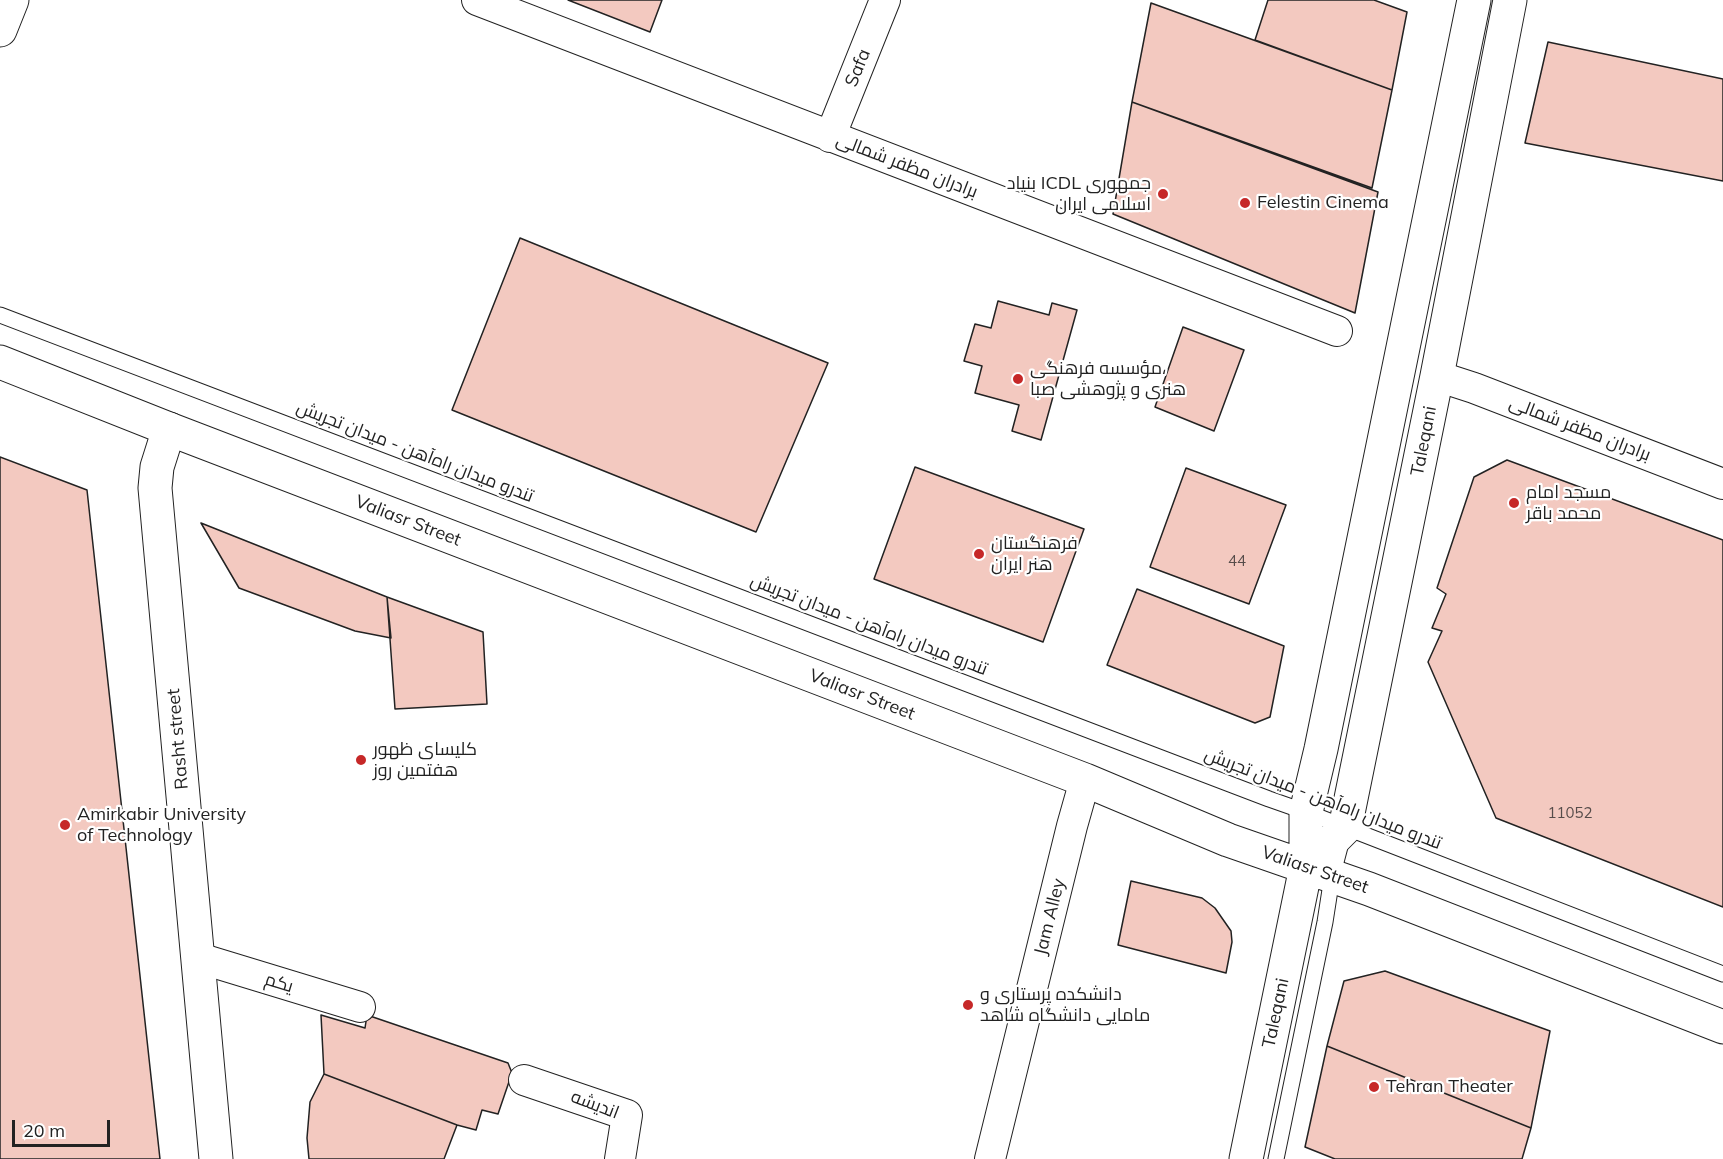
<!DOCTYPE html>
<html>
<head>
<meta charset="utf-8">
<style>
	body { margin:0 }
	#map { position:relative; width:1723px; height:1159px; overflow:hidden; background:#fff; font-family:Mulish,sans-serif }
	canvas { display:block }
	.scale { position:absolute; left:12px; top:1120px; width:98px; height:27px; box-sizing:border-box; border:3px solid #222; border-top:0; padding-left:8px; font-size:18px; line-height:21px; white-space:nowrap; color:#222; -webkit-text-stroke:4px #fff; paint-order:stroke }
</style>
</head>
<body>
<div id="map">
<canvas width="1723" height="1159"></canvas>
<div class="scale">20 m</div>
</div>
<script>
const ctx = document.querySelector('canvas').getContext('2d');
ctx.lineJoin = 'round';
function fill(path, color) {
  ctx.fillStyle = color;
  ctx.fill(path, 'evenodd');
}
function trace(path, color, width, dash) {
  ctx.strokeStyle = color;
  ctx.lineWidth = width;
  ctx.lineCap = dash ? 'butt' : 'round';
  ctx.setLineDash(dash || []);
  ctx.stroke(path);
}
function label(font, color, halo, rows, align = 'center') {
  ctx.font = font + ' Mulish,Cairo,sans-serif';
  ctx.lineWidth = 4.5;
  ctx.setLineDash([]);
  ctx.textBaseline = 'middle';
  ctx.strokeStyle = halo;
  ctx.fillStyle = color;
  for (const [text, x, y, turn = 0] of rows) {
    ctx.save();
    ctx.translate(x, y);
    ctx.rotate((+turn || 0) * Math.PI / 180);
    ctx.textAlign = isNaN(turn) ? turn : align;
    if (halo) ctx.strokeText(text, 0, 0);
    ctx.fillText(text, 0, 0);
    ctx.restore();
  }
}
const building = new Path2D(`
	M568,0h94l-12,32z
	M1268,0h106l33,12 -15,78 -137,-50z
	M1151,3l241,87 -20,98 -240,-86z
	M1548,42l175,37v102l-198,-38z
	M1132,102l246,90 -23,121 -242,-99z
	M520,238l308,125 -72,169 -304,-122z
	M998,301l51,14 3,-12 25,7 -36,130 -29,-9 7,-26 -44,-12 7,-27 -18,-5 11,-37 16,4z
	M1183,327l61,23 -30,81 -59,-24z
	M0,457l87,33 73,669h-160z
	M1507,460l216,80v367l-227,-89 -68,-156 14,-31 -10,-3 14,-34 -9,-6 37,-111z
	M915,467l169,62 -41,113 -169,-63z
	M1186,468l100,37 -37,99 -99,-37z
	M201,523l186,74 4,41 -36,-7 -116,-43z
	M1137,589l147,57 -14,71 -15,6 -148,-58z
	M387,597l96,35 4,72 -92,5z
	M1131,881l71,17 13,10 16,23 1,11 -6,31 -108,-28z
	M1385,971l165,60 -19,97 -204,-82 17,-65z
	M321,1015l44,13 2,-13 141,48 4,10 -14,41 -16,-4 -6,20 -19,-5 -133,-51z
	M1327,1046l204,82 -9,31h-187l-30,-12z
	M324,1074l133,51 -13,34h-135l-2,-21 3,-36z`);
const lane = new Path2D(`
	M0,315l1269,484 37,13 417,162
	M1276,1159l49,-237 7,-45 10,-38`);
const street = new Path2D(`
	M477,0l860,331
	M830,137l55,-137
	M1437,376l37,12 249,96
	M199,958l161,49
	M524,1080l103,35 -7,44
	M990,1159l82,-333 13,-46`);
const secondary = new Path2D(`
	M0,30l12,-30
	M169,429l-12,38 -2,21 61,671`);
const primary = new Path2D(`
	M0,362l169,67 916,351 143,60 141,49 354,138
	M1306,867l39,-39 92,-452 73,-376
	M1246,1159l60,-292v-55l15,-63 153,-749`);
const markers = [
	[1163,194,6,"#c62828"],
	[1245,203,6,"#c62828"],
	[1018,379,6,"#c62828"],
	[1514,503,6,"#c62828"],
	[979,554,6,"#c62828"],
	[361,760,6,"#c62828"],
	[65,825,6,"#c62828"],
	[968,1005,6,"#c62828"],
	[1374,1087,6,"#c62828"]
];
const numberNames = [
	["44",1237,561],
	["11052",1570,813]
];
const streetNames = [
	["Safa",858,68,-68],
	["برادران مظفر شمالی",907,166,21],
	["برادران مظفر شمالی",1580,429,21],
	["Taleqani",1424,441,-79],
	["تندرو میدان راه‌آهن - میدان تجریش",415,452,21],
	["Valiasr Street",408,521,21],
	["تندرو میدان راه‌آهن - میدان تجریش",869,625,21],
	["Valiasr Street",862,695,21],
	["Rasht street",178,739,-95],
	["تندرو میدان راه‌آهن - میدان تجریش",1323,799,21],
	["Valiasr Street",1315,870,19],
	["Jam Alley",1050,917,-76],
	["یکم",279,983,17],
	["Taleqani",1276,1013,-78],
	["اندیشه",595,1105,21]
];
const poiNames = [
	["بنیاد ICDL جمهوری",1151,184,"right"],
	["اسلامی ایران",1151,205,"right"],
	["Felestin Cinema",1257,203],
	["مؤسسه فرهنگی،",1030,369],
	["هنری و پژوهشی صبا",1030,390],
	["مسجد امام",1526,493],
	["محمد باقر",1526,514],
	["فرهنگستان",991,544],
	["هنر ایران",991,565],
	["کلیسای ظهور",373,750],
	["هفتمین روز",373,771],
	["Amirkabir University",77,815],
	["of Technology",77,836],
	["دانشکده پرستاری و",980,995],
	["مامایی دانشگاه شاهد",980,1016],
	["Tehran Theater",1386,1087]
];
fill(building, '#f3c9c0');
trace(building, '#222', 1.5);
trace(lane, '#222', 17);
trace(street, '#222', 32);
trace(secondary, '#222', 35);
trace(primary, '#222', 35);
trace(lane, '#fff', 15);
trace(street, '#fff', 30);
trace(secondary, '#fff', 33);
trace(primary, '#fff', 33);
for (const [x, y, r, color] of markers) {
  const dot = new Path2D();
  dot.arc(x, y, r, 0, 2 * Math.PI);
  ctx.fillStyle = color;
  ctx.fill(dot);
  trace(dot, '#fff', 2);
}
label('15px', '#564c4a', null, numberNames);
label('18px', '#222', '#fff', streetNames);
label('18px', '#222', '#fff', poiNames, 'left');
</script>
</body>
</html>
